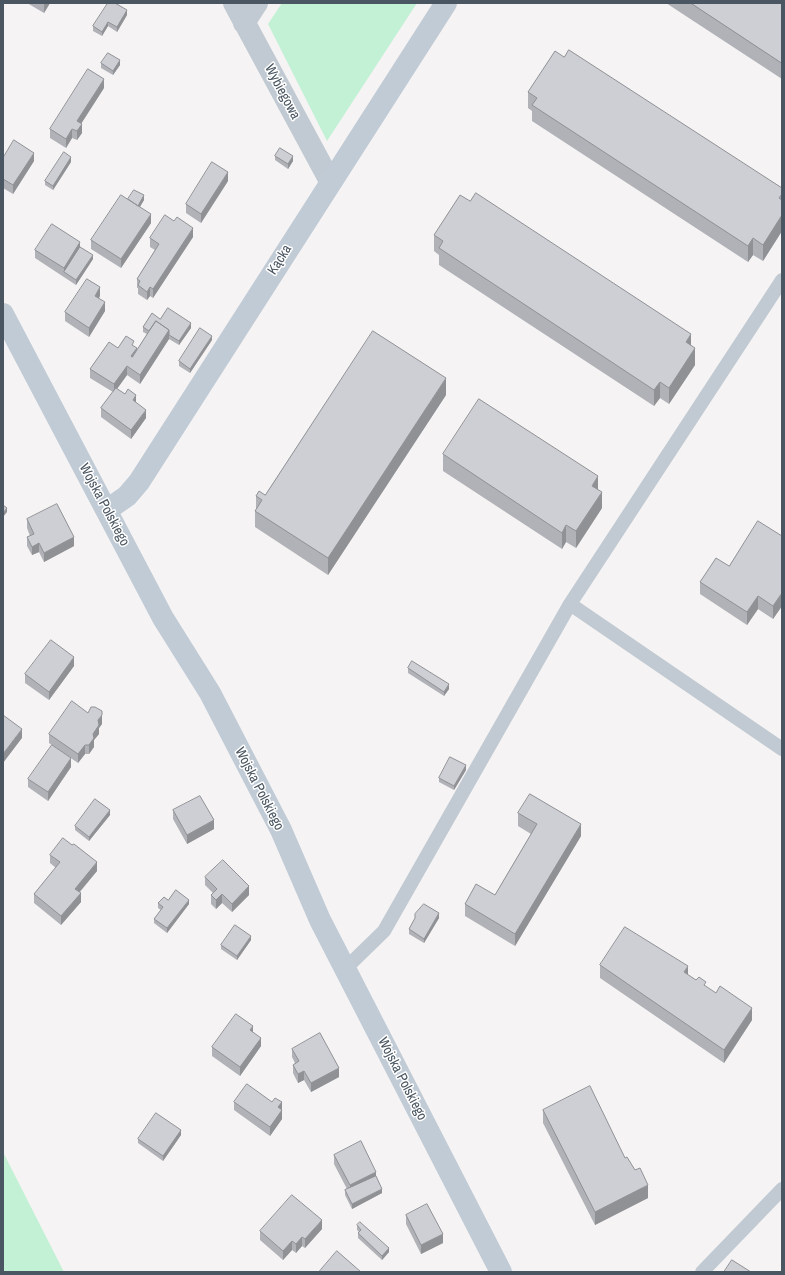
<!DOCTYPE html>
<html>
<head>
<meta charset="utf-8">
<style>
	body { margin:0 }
	#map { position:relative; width:785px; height:1275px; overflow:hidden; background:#f5f3f3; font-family:"Archivo Narrow",sans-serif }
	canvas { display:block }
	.frame { position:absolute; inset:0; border:4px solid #4a5661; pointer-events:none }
</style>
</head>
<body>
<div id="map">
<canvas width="785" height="1275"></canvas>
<div class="frame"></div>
</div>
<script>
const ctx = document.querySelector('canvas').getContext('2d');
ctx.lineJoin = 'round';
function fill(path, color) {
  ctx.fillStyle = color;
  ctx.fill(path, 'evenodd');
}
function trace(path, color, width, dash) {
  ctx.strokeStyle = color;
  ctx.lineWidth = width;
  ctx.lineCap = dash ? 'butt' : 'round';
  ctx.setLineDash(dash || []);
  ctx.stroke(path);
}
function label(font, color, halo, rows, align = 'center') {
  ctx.font = font + ' "Archivo Narrow",sans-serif';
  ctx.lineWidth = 3;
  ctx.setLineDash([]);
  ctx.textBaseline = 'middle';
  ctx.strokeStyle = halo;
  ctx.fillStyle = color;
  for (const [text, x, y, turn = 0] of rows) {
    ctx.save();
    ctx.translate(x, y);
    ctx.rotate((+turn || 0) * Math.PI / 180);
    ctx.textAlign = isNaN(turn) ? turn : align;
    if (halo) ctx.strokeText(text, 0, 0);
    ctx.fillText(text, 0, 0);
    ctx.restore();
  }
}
const green = new Path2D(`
	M282,3h135l-90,138 -59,-117z
	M3,1152l61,120h-61z`);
const lane = new Path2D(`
	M570,604l212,145
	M346,968l38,-37 186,-327 212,-324
	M702,1272l80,-83`);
const street = new Path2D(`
	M234,3l96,178
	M244,23l13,-20`);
const secondary = new Path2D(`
	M3,314l160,304 47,75 29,56 42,81 39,90 181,352
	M107,510l20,-14 12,-14 307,-479`);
const wall = new Path2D(`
	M27,3h23l-6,10z
	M666,3h116v76z
	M127,15l-10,17 -9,-6 -6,10 -9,-5v-5z
	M564,57l218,131v43l-19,30 -10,-6 -5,7 -216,-141v-10l-4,-3v-16z
	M101,63l19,2 -7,10 -12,-7z
	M104,88l-23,36 1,9 -5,7 -5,-2 -6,10 -16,-10v-9z
	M275,156l18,5 -5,8 -13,-9z
	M3,158l31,3 -21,33 -10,-6z
	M71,162l-18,28 -8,-5v-4z
	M228,181l-27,42 -15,-10v-9z
	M128,199l16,1 -4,7 11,16 -30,45 -30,-19v-9z
	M434,235l257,110 4,20 -26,39 -9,-6 -6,8 -215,-141v-10l-5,-4z
	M193,237l-40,61 -3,-2 -3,4 -9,-6v-6h-1v-9l18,-29 -5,-3v-9z
	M80,247l13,12 -17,26 -41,-27v-8z
	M100,296l-1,2 6,13 -16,26 -24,-16v-9z
	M160,319l31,9 -12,17 -10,-6 -29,45 -13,-9 -10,14 19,13 10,16 -15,21 -30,-22v-9l12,-16 -23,-14v-9l28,-21 19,2 10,-16 -4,-2v-5z
	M212,340l-22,33 -11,-7v-5z
	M446,395l-118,180 -73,-48v-16l1,-2v-13l9,-1z
	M443,454l155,36 4,18 -26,40 -10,-6 -4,7 -119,-78z
	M27,519l47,27 -30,16 -5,-10 -7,3 -5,-9v-9l3,-1 -3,-8z
	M782,536v70l-9,13 -15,-10 -11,16 -47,-31v-12z
	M74,666l-25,34 -24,-17v-9z
	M408,668l41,21 -5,7 -36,-23z
	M102,724l-3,4v6l-5,6v7l-5,7h-4l-7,9 -29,-20v-9z
	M71,767l-23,34 -20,-14v-8z
	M466,770l-12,20 -15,-8v-4z
	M173,810l41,19 -27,15 -14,-25z
	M518,813l63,23 -66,110 -50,-30v-12l30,-9 36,-61 -13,-8z
	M110,815l-21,26 -14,-11v-4z
	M50,855l47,16 -17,21 1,10 -20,23 -27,-22v-9l22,-26 -6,-5z
	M205,877l44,18 -17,17 -10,-9 -6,6 -5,-5v-9l2,-2 -8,-8z
	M168,900l21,4 -22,29 -13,-10v-4l7,-9 -3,-2v-5z
	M415,914l24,4 -15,25 -15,-9v-5l6,-10z
	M251,940l-14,20 -16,-11v-4z
	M600,965l88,10 18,12 46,33 -28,43 -124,-85z
	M253,1032l8,14 -21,30 -28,-20v-9z
	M292,1049l47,28 -28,15 -7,-12 -6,3 -5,-10v-8l2,-2 -3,-6z
	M234,1102h48v17l-12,17 -36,-26z
	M543,1110l82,48 23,40 -53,27 -52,-102z
	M181,1135l-18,26 -25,-18v-4z
	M334,1155l42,21 6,17 -30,16 -7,-14v-5l2,-1 -13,-25z
	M406,1215l37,28 -22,11 -15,-30z
	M357,1225l32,27 -7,8 -24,-22v-5l1,-1 -2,-2z
	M322,1229l-17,19 -3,-2 -6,7 -4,-3 -9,10 -23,-20v-9z`);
const shadedWall = new Path2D(`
	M45,3h5l-6,10v-8z
	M127,10v5l-10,17v-5z
	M108,22v4l-6,10v-4z
	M120,60v5l-7,10v-4z
	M104,79v9l-27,42v-9z
	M82,124v9l-5,7v-9z
	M72,129v9l-6,10v-9z
	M34,153v8l-21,33v-9z
	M293,156v5l-5,8v-5z
	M71,157v5l-18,28v-4z
	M228,172v9l-27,42v-9z
	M144,195v5l-8,13v-4z
	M151,214v9l-30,45v-9z
	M782,215v16l-19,30v-16z
	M193,228v9l-40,61v-9z
	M753,238v17l-5,7v-16z
	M80,242v9l-16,21v-4z
	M93,255v4l-17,26v-5z
	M100,287v9l-5,8v-8z
	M150,287v9l-3,4v-8z
	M105,302v9l-16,26v-9z
	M191,323v5l-12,17v-4z
	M169,330v9l-29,45v-9z
	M691,334v16l-5,-8z
	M212,336v4l-22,33v-4z
	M137,348v8l-6,9v-9z
	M695,348v17l-26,39v-16z
	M127,366v9l-13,18v-9z
	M446,378v17l-118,180v-17z
	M660,382v16l-6,8v-16z
	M136,395v9l-3,-4z
	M146,410v8l-15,21v-9z
	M598,476v17l-6,-7z
	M602,492v16l-26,40v-17z
	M7,508v4l-4,5v-4z
	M566,525v17l-4,7v-16z
	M74,537v9l-30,16v-9z
	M39,543v9l-7,3v-8z
	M782,593v13l-9,13v-13z
	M758,596v13l-11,16v-13z
	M74,657v9l-25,34v-8z
	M449,684v5l-5,7v-4z
	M102,715v9l-3,4v6l-5,6v7l-5,7v-9l4,-11 5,-14z
	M22,729v9l-19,25v-9z
	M85,745v9l-7,9v-9z
	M71,758v9l-23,34v-9z
	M466,765v5l-12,20v-4z
	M110,810v5l-21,26v-4z
	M214,820v9l-27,15v-9z
	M581,824v12l-66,110v-12z
	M97,862v9l-22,26v-8z
	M249,886v9l-17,17v-8z
	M81,893v9l-20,23v-9z
	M222,894v9l-6,6v-9z
	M189,900v4l-22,29v-5z
	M439,913v5l-15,25v-4z
	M251,936v4l-14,20v-4z
	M688,966v13l-4,-7z
	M752,1008v12l-28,43v-13z
	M253,1026v9l-3,-5z
	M261,1038v8l-21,30v-9z
	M339,1068v9l-28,15v-9z
	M304,1071v9l-6,3v-9z
	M282,1102v17l-12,17v-9l8,-20z
	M181,1130v5l-18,26v-5z
	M376,1172v9l-26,13v-9z
	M648,1185v13l-53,27v-13z
	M382,1189v4l-30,16v-5z
	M322,1220v9l-17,19v-9z
	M443,1234v9l-22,11v-9z
	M302,1237v9l-6,7v-9z
	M292,1241v9l-9,10v-9z
	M389,1248v4l-7,8v-4z`);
const building = new Path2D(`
	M108,3h7l12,7 -10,17 -9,-5 -6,10 -9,-6z
	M691,3h91v60z
	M569,50l213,138v6l-3,4 3,2v15l-19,30 -10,-7 -5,8 -216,-141 5,-7 -9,-6 27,-41 9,6z
	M108,53l12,7 -7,11 -12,-8z
	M88,69l16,10 -27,42 5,3 -5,7 -5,-2 -6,10 -16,-10z
	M14,140l20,13 -21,32 -10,-6v-21z
	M280,148l13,8 -5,8 -13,-8z
	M64,152l7,5 -18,29 -8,-5z
	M212,162l16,10 -27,42 -15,-10z
	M134,190l10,5 -6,11 -10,-7z
	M476,193l215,141 -5,8 9,6 -26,40 -9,-6 -6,8 -215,-142 4,-7 -9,-6 26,-40 10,6z
	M121,195l30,19 -30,45 -30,-19z
	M165,215l9,6 3,-4 16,11 -40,61 -3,-2 -3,5 -9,-7 2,-4 -3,-2 22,-35 -9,-6z
	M52,224l28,18 -16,26 -29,-18z
	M80,247l13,8 -17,25 -12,-8z
	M87,279l13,8 -5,9 10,6 -16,26 -24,-16z
	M168,308l23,15 -12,18 -10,-6v-5l-13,-9 -7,10 -6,-4 9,-14 8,6z
	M156,321l13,9 -29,45 -13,-9 -13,18 -24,-15 19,-27 9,6 8,-12 8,5 -2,4 5,3 -6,8 1,1z
	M200,328l12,8 -22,33 -11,-8z
	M373,331l73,47 -118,180 -73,-47 7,-11 -6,-4 3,-5 6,4z
	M116,388l9,6 3,-5 8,6 -3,5 13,10 -15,20 -30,-22z
	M479,399l119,77 -6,10 10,6 -26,39 -10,-6 -4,8 -119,-79z
	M57,504l17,33 -30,16 -5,-10 -7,4 -5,-10 7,-3 -7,-15z
	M3,505l4,3 -4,5z
	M758,521l24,15v57l-9,13 -15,-10 -11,16 -47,-30 16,-24 13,8z
	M51,640l23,17 -25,35 -24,-18z
	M412,661l37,23 -5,8 -36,-24z
	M72,701l16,12 3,-6h4l7,4v4l-4,5 1,5 -6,9 1,4 -5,7h-4l-7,9 -29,-20z
	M3,715l19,14 -19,25z
	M52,745l19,13 -23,34 -20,-13z
	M450,757l16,8 -12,21 -15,-8z
	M530,794l51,30 -66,110 -50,-30 11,-20 19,11 42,-71 -19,-11z
	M200,796l14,24 -27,15 -14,-25z
	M95,799l15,11 -21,27 -14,-11z
	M63,838l9,7 2,-1 23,18 -22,27 6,4 -20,23 -27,-22 26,-32 -10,-7z
	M223,860l26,26 -17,18 -10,-10 -6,6 -5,-5 6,-6 -12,-12z
	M176,890l13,10 -22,28 -13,-9 9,-12 -5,-4 6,-6 4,3z
	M424,904l15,9 -15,26 -15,-10 6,-11v-4z
	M235,925l16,11 -14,20 -16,-11z
	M625,927l63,39 -4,6 12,8 3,-3 7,5 -2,3 12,8 4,-7 32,22 -28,42 -124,-85z
	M236,1014l17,12 -3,4 11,8 -21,29 -28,-20z
	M320,1033l19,35 -28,15 -7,-12 -6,3 -5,-9 6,-4 -7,-12z
	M247,1084l25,18 3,-4 7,4 -4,5 4,3 -12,17 -36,-25z
	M590,1086l35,72 2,-1 8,13 5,-2 8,17 -53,27 -52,-102z
	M156,1113l25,17 -18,26 -25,-17z
	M361,1141l15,31 -26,13 -16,-30z
	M376,1176l6,13 -30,15 -7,-14z
	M292,1195l30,25 -17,19 -3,-2 -6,7 -4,-3 -9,10 -23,-20z
	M427,1204l16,30 -22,11 -15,-30z
	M360,1222l29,26 -7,8 -24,-23 3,-3 -4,-5z
	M337,1251l24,21h-42z
	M732,1260l19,12h-27z`);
const streetNames = [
	["Wybiegowa",282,92,62],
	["Kącka",280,260,-58],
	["Wojska Polskiego",104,505,62],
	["Wojska Polskiego",259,789,63],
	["Wojska Polskiego",402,1079,63]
];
fill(green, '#c3f1d5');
trace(lane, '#c1cad2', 14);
trace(street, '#c1cad2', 22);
trace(secondary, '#c1cbd6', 22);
fill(wall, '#b0b2b7');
fill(shadedWall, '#909195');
fill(building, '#cdcfd5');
trace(building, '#909195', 1);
label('14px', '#4a5661', '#fff', streetNames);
</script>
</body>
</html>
